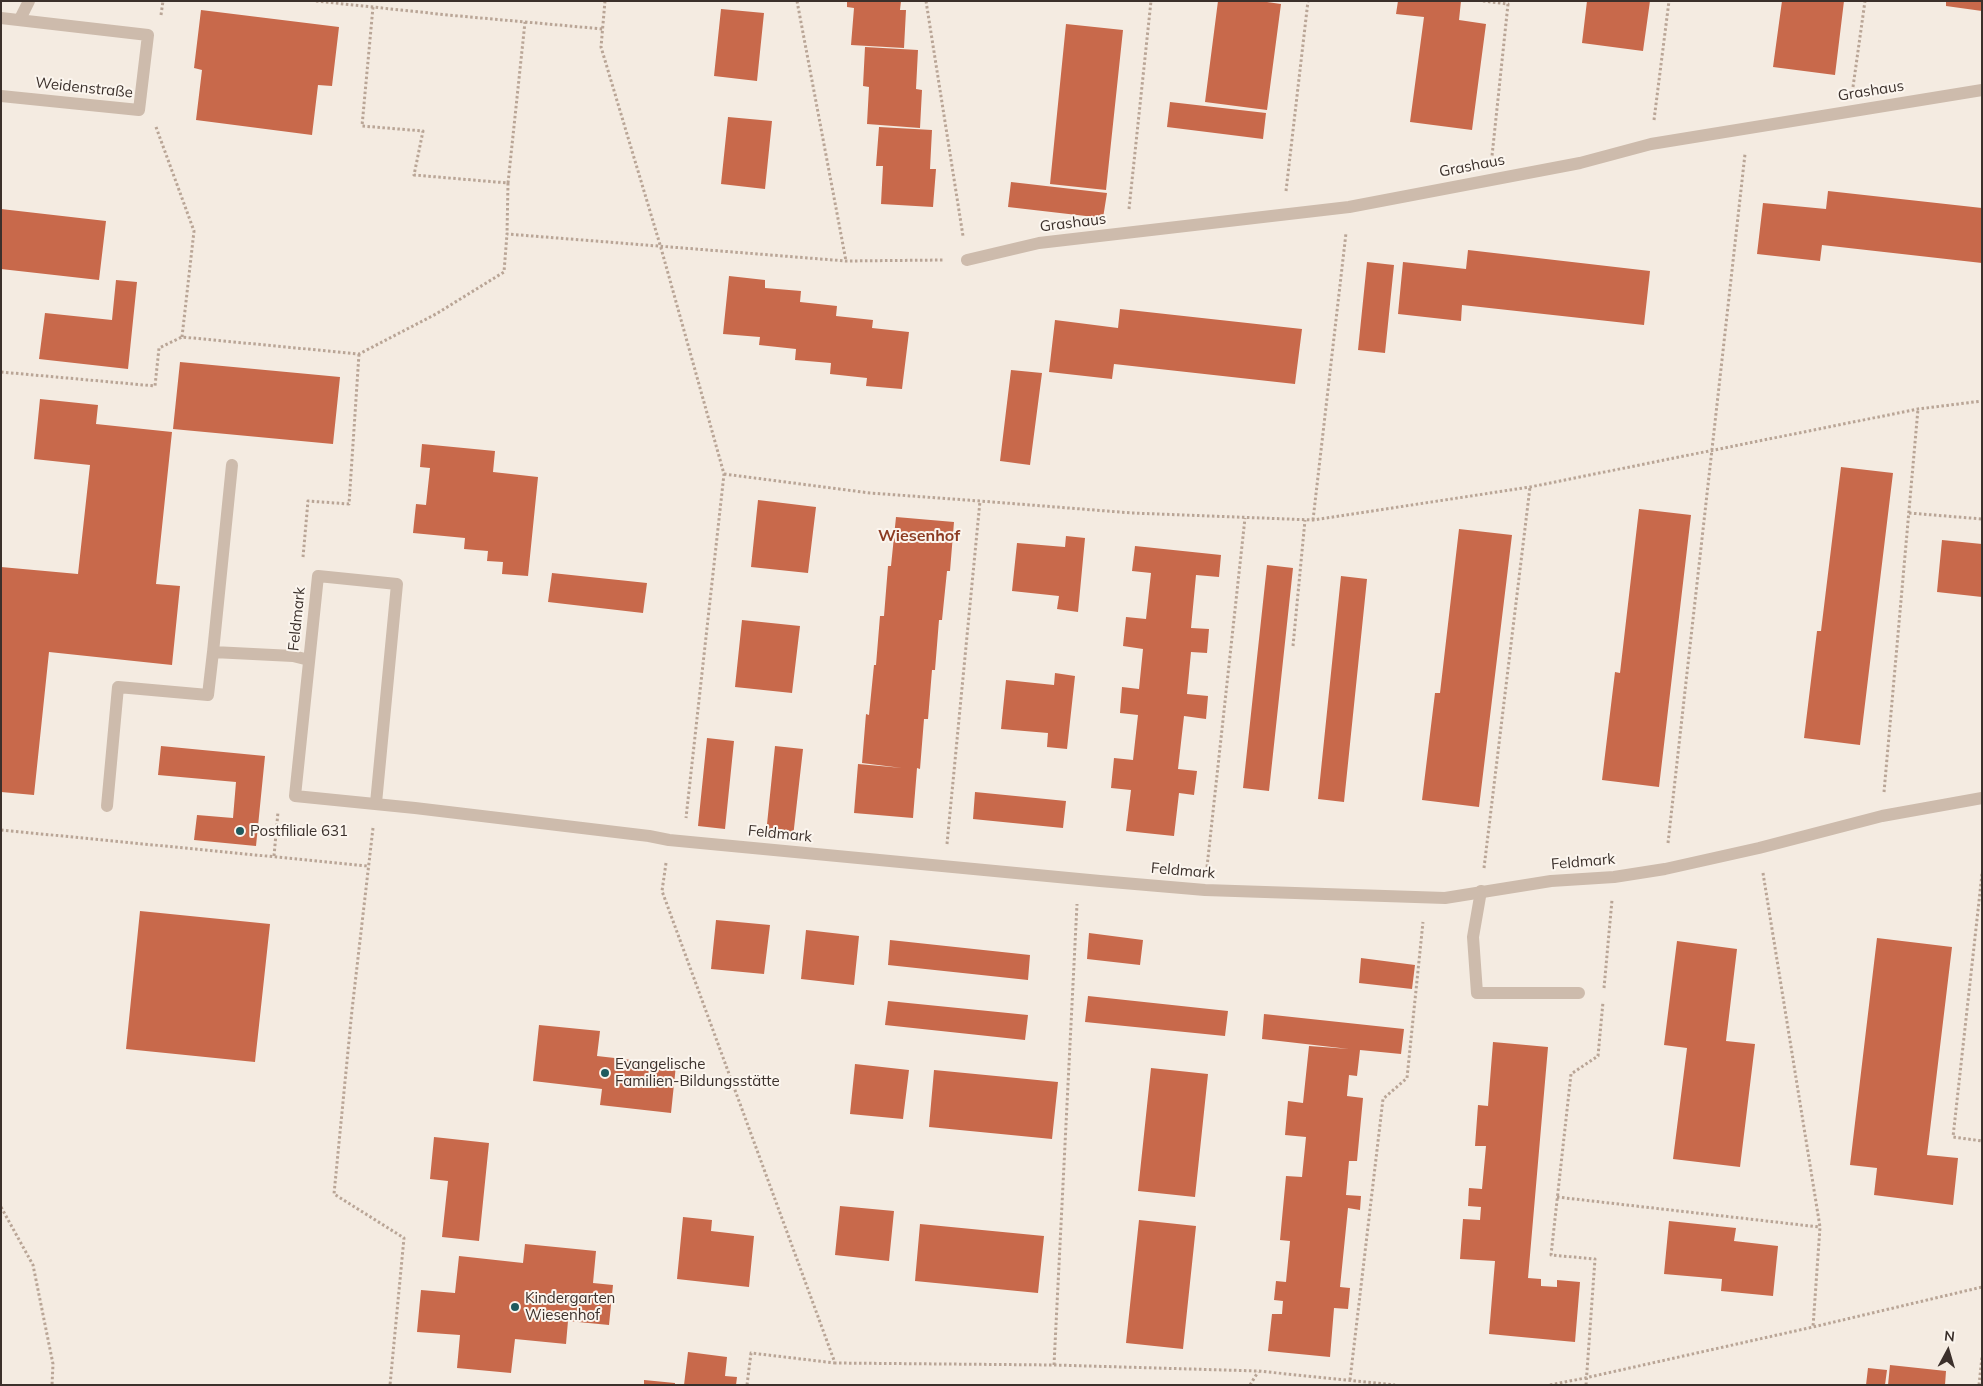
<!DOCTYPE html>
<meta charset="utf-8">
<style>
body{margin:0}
#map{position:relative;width:1983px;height:1386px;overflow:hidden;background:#f4ebe1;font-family:Mulish,sans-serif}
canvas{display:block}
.frame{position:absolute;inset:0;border:2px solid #3b302b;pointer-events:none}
.north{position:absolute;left:1923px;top:1326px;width:50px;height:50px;-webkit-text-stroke:4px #fbf5ee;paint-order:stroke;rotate:6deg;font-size:14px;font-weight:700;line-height:20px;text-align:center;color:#3b302b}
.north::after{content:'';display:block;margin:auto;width:18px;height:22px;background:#3b302b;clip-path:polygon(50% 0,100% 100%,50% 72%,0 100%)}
</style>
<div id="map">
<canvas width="1983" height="1386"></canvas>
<div class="frame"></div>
<div class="north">N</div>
</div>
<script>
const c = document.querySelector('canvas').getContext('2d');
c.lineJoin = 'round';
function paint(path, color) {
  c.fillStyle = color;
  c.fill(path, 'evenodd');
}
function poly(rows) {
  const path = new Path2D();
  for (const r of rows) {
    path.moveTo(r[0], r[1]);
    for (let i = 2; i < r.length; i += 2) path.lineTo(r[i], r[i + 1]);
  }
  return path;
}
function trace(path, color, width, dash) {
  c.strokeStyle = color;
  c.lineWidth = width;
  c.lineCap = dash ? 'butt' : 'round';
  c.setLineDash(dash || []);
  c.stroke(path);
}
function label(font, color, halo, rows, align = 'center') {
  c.font = font + ' Mulish,sans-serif';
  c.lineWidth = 4;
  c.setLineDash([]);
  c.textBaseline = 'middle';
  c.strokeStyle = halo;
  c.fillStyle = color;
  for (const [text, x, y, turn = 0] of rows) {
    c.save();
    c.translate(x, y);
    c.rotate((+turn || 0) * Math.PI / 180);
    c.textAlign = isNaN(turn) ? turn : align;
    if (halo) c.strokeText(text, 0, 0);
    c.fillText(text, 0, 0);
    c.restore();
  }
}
paint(poly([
 [847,1,901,1,900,10,906,10,904,48,851,45,854,8,847,7],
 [1218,1,1260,1,1281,4,1267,110,1205,102],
 [1398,1,1461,1,1459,20,1486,24,1472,130,1410,122,1424,17,1396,14],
 [1587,1,1650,1,1643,51,1582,43],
 [1782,1,1844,1,1835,75,1773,67],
 [1946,1,1982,1,1982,11,1946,6],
 [721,9,764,13,757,81,714,76],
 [201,10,339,27,332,86,318,85,312,135,196,120,202,70,194,68],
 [1066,24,1123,30,1106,190,1050,184],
 [865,47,918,50,916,89,922,90,920,128,867,124,869,87,863,86],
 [1170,102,1266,113,1263,139,1167,127],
 [728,117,772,121,765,189,721,184],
 [879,127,932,130,930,169,936,169,933,207,881,204,883,166,876,166],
 [1011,182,1107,193,1103,218,1008,207],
 [1828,191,1982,208,1982,263,1822,245,1820,261,1757,254,1763,203,1826,209],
 [1,209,106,221,99,280,1,269],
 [1468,250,1650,271,1644,325,1462,305,1461,321,1398,314,1403,262,1466,269],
 [1367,262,1394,265,1385,353,1358,350],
 [729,276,765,280,765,288,801,291,800,302,837,306,836,316,873,320,872,328,909,332,902,389,866,386,867,378,830,374,831,363,795,360,796,349,759,345,760,337,723,334],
 [116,280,137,282,128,369,39,359,45,313,112,320],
 [1120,309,1302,329,1295,384,1114,364,1112,379,1049,372,1055,320,1118,328],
 [180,362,340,377,333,444,173,429],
 [1011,370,1042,373,1030,465,1000,461],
 [40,399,98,405,96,424,172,432,156,584,180,586,172,665,49,652,34,795,1,792,1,567,78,574,90,465,34,459],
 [422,444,495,451,493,472,538,477,528,576,502,574,503,562,487,561,488,551,464,549,465,538,413,533,416,504,426,505,430,468,420,467],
 [1841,467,1893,473,1860,745,1804,738,1817,631,1821,631],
 [758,500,816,507,808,573,751,567],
 [1639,509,1691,515,1659,787,1602,780,1615,672,1620,673],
 [896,517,954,522,950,571,947,571,942,620,939,620,935,670,932,670,928,719,924,719,920,769,917,768,913,818,854,813,858,764,902,768,862,763,866,714,869,715,874,665,876,665,880,616,884,616,888,566,891,566],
 [1459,529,1512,535,1479,807,1422,800,1435,693,1440,693],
 [1066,536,1085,538,1078,612,1057,609,1059,596,1012,591,1017,543,1065,547],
 [1942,540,1982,544,1982,597,1937,592],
 [1135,546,1221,555,1219,577,1196,575,1191,628,1209,629,1207,653,1191,652,1187,694,1208,696,1206,719,1184,716,1178,769,1197,771,1194,795,1179,793,1174,836,1126,831,1131,790,1111,788,1114,758,1133,760,1138,715,1120,713,1122,687,1139,689,1143,649,1123,646,1126,617,1146,619,1151,573,1132,571],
 [1267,565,1293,568,1269,791,1243,788],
 [552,573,647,583,643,613,548,602],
 [1341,576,1367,579,1344,802,1318,799],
 [742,620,800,626,792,693,735,687],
 [1055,673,1075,676,1067,749,1047,747,1048,733,1001,729,1006,680,1054,685],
 [707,738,734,741,725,829,698,826],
 [161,746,265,756,256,846,194,840,197,815,233,818,236,782,158,775],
 [775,746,803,749,793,837,766,834],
 [975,792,1066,801,1063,828,973,819],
 [140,911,270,924,255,1062,126,1049],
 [716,920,770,925,764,974,711,969],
 [806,930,859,936,854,985,801,979],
 [1089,933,1143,940,1140,965,1087,959],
 [1877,938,1952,947,1927,1155,1958,1158,1953,1205,1874,1195,1877,1168,1850,1165],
 [890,940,1030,955,1028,980,888,965],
 [1677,941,1737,949,1726,1041,1755,1044,1740,1167,1673,1159,1687,1048,1664,1045],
 [1361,958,1415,965,1412,989,1359,983],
 [1088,996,1228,1011,1225,1036,1085,1022],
 [888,1001,1028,1015,1025,1040,885,1025],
 [1264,1014,1404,1029,1401,1054,1360,1050,1357,1076,1349,1075,1347,1096,1363,1098,1357,1161,1349,1161,1346,1195,1361,1196,1360,1210,1348,1208,1340,1287,1350,1288,1348,1309,1334,1308,1330,1357,1268,1351,1272,1314,1282,1314,1283,1301,1274,1300,1276,1281,1286,1282,1290,1241,1280,1240,1286,1176,1302,1177,1306,1137,1285,1135,1288,1101,1303,1103,1309,1046,1349,1049,1262,1039],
 [539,1025,600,1031,597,1056,676,1065,671,1113,600,1105,602,1089,533,1081],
 [1493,1042,1548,1047,1528,1278,1541,1279,1541,1286,1557,1287,1557,1280,1580,1282,1575,1342,1489,1334,1495,1261,1460,1259,1463,1219,1480,1220,1481,1207,1468,1206,1469,1188,1482,1189,1486,1146,1475,1146,1478,1105,1488,1106],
 [855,1064,909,1070,903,1119,850,1114],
 [1151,1068,1208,1074,1195,1197,1138,1191],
 [934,1070,1058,1082,1052,1139,929,1127],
 [434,1137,489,1143,479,1241,442,1237,448,1181,430,1179],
 [840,1206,894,1211,889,1261,835,1255],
 [683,1217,712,1220,711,1231,754,1236,749,1287,677,1279],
 [1139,1220,1196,1226,1183,1349,1126,1343],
 [1669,1221,1736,1228,1734,1241,1778,1246,1773,1296,1721,1291,1722,1279,1664,1274],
 [920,1224,1044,1236,1038,1293,915,1281],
 [525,1244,596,1251,593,1283,613,1285,609,1325,568,1321,566,1344,515,1339,511,1373,457,1368,460,1335,417,1332,421,1290,455,1293,459,1256,523,1263],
 [688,1352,727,1357,725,1376,737,1377,736,1385,684,1385],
 [1890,1365,1946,1371,1945,1385,1888,1385],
 [1868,1368,1887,1370,1885,1385,1866,1385],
 [644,1380,675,1383,675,1385,644,1385]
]), '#c8694b');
trace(poly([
 [316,1,448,15,603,29],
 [605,1,601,47,661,248,724,474,686,818],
 [797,1,846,261],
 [926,1,963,236],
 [1483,1,1508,4,1492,156],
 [373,7,362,126,423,131,414,175,508,183,507,234],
 [161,15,163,1],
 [1853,87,1865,1],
 [1654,120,1669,1],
 [156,127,194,231,182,337],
 [508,183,525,22],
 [1286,191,1308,1],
 [1129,209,1151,1],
 [1,372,155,386,159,348,182,337,359,354,436,314,504,272,507,234,846,261,943,260],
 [724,474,870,493,980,501,1132,513,1313,520,1530,487,1918,409,1982,401],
 [1909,513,1982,519],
 [1313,520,1346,233],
 [303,557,308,501,349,504,359,354],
 [1293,646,1305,520],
 [1884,792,1918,409],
 [373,828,352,1010,334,1194,404,1238,390,1385],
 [1,830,368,866],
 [1668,843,1745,154],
 [947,844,980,501],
 [274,856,278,812],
 [666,863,662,891,835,1363,1054,1365,1258,1371,1395,1385],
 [1207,867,1245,518],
 [1484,868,1530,487],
 [1763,873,1820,1227,1813,1327],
 [1982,874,1953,1137,1982,1141],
 [1604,988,1612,900],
 [1557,1197,1819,1227],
 [1,1207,33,1265,53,1364,52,1385],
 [1054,1365,1077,904],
 [1350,1380,1383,1099,1407,1078,1423,922],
 [747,1385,751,1353,835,1363],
 [1250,1385,1258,1372],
 [1550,1385,1585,1378,1813,1327,1982,1287],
 [1586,1385,1595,1259,1551,1255,1571,1074,1598,1056,1603,1002],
 [1979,1385,1982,1357]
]), '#b9a596', 3, [2.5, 2.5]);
trace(poly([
 [213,652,232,465],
 [107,806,118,687,208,695,213,652,293,656,309,660],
 [1481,891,1473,937,1477,993,1579,993]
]), '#cdbbac', 12);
trace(poly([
 [1,18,148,35,139,110,1,96],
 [20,19,29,1],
 [967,260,1039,243,1349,207,1580,163,1651,144,1982,90],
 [376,803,397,584,318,576,295,796,415,808,649,836,669,840,1100,881,1205,890,1445,898,1551,881,1614,877,1665,869,1759,848,1882,816,1982,798]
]), '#cdbbac', 12);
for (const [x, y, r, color] of [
 [240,831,5,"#1f5a5e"],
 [605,1073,5,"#1f5a5e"],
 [515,1307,5,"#1f5a5e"]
]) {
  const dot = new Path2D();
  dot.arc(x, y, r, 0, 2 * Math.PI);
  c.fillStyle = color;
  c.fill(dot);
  trace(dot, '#fbf5ee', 2);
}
label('15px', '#3b302b', '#fbf5ee', [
 ["Weidenstraße",84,88,6],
 ["Grashaus",1871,91,-9],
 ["Grashaus",1472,166,-11],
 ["Grashaus",1073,223,-7],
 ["Feldmark",297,619,-84],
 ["Feldmark",780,834,6],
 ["Feldmark",1583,862,-5],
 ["Feldmark",1183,871,5]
]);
label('15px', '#3b302b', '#fbf5ee', [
 ["Postfiliale 631",250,831],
 ["Evangelische",615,1064],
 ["Familien-Bildungsstätte",615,1081],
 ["Kindergarten",525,1298],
 ["Wiesenhof",525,1315]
], 'left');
label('bold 16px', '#8c3b22', '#fbf5ee', [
 ["Wiesenhof",919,536]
]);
</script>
